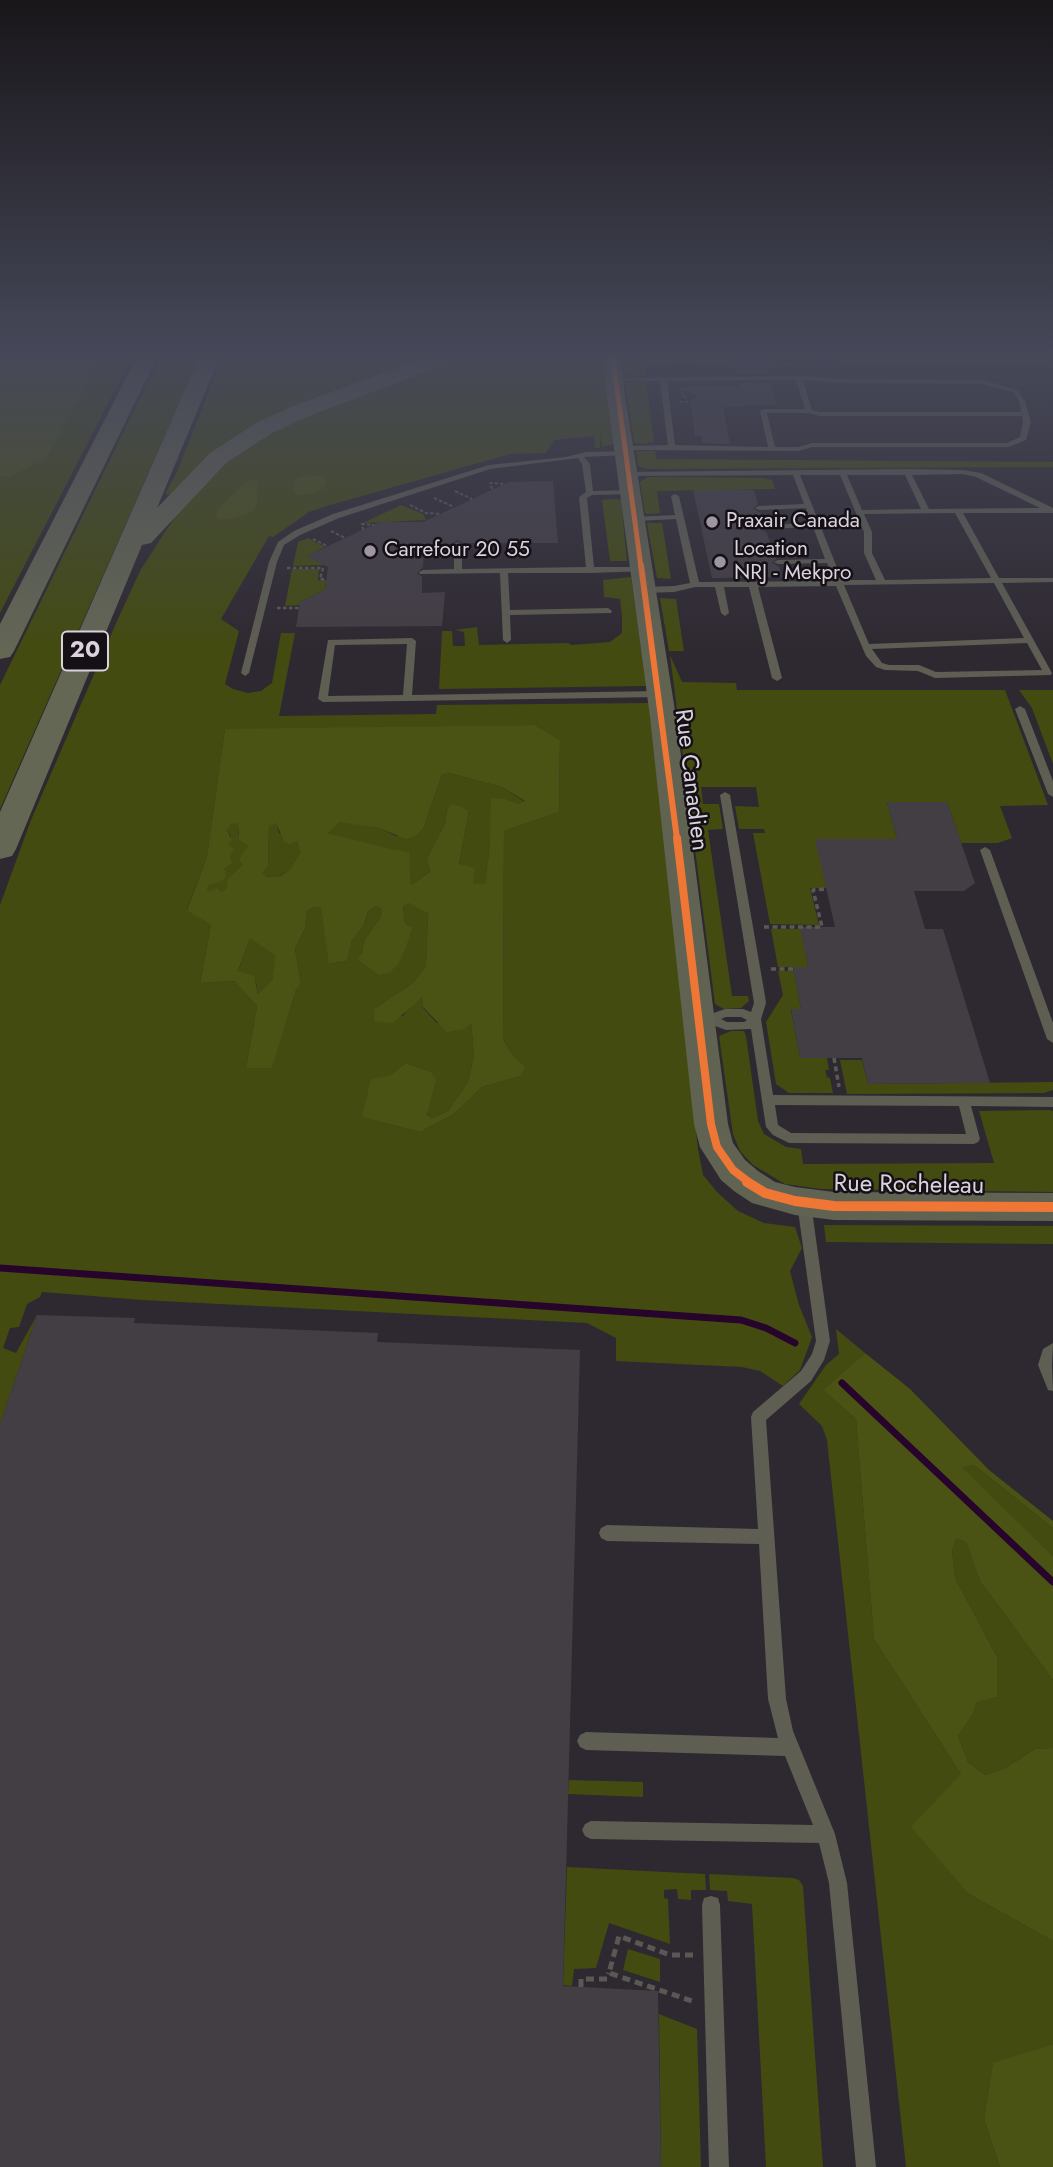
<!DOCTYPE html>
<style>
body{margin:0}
canvas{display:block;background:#2e2830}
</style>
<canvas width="1053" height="2167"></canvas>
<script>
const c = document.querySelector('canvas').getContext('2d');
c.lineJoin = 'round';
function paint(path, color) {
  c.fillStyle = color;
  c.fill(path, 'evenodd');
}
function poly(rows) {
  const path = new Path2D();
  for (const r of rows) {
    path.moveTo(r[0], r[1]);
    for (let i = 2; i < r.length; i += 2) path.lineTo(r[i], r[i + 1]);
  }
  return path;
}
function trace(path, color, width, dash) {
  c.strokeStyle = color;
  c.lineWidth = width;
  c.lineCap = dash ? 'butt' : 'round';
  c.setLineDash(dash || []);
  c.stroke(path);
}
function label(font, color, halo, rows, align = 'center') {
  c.font = font + ' Jost,sans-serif';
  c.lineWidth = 5;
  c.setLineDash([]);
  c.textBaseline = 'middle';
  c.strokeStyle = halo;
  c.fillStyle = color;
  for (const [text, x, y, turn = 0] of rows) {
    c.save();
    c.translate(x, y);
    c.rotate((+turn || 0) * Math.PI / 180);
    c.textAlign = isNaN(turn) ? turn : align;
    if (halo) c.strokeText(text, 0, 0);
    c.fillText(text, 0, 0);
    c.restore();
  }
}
paint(poly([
 [105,351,135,351,0,613,0,476,9,477,79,395],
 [163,351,202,351,0,809,0,685],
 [225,351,454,351,320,400,173,495,165,494,177,472],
 [478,351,605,351,613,444,602,447,600,434,600,448,595,448,594,436,554,440,546,453,510,454,330,505,309,512,273,537,269,536,221,619,239,631,225,684,233,689,248,693,261,691,272,683,281,633,295,633,279,716,436,714,437,705,649,703,698,1149,703,1175,717,1192,738,1211,764,1223,795,1227,802,1248,790,1271,799,1305,812,1337,800,1370,783,1386,760,1371,742,1367,616,1361,616,1338,587,1323,143,1300,42,1292,40,1297,27,1304,19,1327,10,1328,3,1348,16,1353,37,1315,0,1425,0,905,31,820,117,621,140,571,163,535,184,505,223,463,271,430],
 [535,725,560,740,559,812,504,831,503,1039,514,1057,521,1076,482,1087,454,1114,420,1132,363,1117,389,1076,406,1063,431,1072,427,1113,432,1118,448,1111,468,1082,474,1055,471,1022,437,1023,423,1008,422,996,412,1003,403,1016,374,1009,413,983,426,966,428,912,408,903,403,907,405,924,362,954,364,941,380,918,382,910,377,906,368,911,364,925,352,940,347,961,330,964,321,908,313,907,307,911,305,928,295,949,301,984,296,990,272,1067,246,1068,257,1006,236,981,200,983,211,925,187,909,207,857,225,730],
 [840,351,1053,351,1053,366,645,364,646,376,643,376,624,374,623,359,843,363],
 [646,381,654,442,641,444,634,443,625,382],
 [636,451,655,451,656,459,1053,462,1053,467,648,469,638,466],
 [648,477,764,478,772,480,775,489,657,491,660,513,648,514,645,513,640,482],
 [615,499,621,500,627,561,610,561,602,500],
 [401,505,423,514,426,520,363,523],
 [647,523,662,523,671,579,657,578],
 [308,538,325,547,307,556,325,565,293,566,298,542],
 [292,569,319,569,318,580,326,580,325,590,300,602,300,605,285,606],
 [631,577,646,686,439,689,442,631,452,631,453,646,465,646,464,632,455,630,477,627,479,645,568,643,571,645,610,642,622,633,622,616,620,599,604,597,603,580],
 [660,598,676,599,684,651,669,651],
 [670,655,682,682,736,683,737,690,1005,690,1048,805,1000,806,1012,838,998,843,961,843,947,802,887,802,897,839,826,888,810,888,819,925,770,924,753,833,765,833,764,829,739,829,735,806,759,807,756,787,701,787,703,804,719,804,723,829,708,830,732,996,748,996,749,1001,741,1008,724,1009,715,1004],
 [1019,690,1053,690,1053,764,1032,708],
 [449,773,502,787,525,802,519,804,505,799,490,844,485,884,473,884,459,864,469,811,447,809,445,824,427,858,430,872,411,885,408,852,394,851,328,833,339,821,379,828,396,836,423,829,442,775],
 [238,822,238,834,249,846,243,865,228,888,222,892,206,892,208,886,219,883,222,869,230,856,228,845,231,836,227,830,232,824],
 [276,822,279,833,297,841,300,852,290,870,279,876,267,877,261,873,268,865,269,826],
 [771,929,801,929,808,967,778,967],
 [250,937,277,956,272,980,258,994,256,982,238,972],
 [778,971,794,971,801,1009,791,1010,800,1058,827,1058,829,1070,825,1070,827,1077,830,1078,833,1093,789,1093,776,1084,766,1022,783,995],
 [731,1031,744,1031,746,1036,758,1121,764,1134,786,1147,801,1149,803,1164,994,1163,979,1111,1049,1110,1053,1111,1053,1192,821,1189,785,1184,753,1165,740,1151,733,1134,719,1036],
 [840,1060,862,1060,868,1084,1053,1082,1053,1090,1044,1093,847,1094],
 [824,1225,1053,1226,1053,1244,826,1242],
 [836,1329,865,1353,823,1390,856,1419,874,1639,961,1774,969,1894,1053,1941,1053,2044,993,2064,984,2119,1000,2167,906,2167,827,1440,822,1426,799,1404,826,1365,839,1354],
 [974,1465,1053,1528,1053,1556,961,1468],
 [956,1537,966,1542,980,1581,1053,1680,1053,1748,1035,1749,1004,1769,985,1775,968,1762,958,1736,973,1714,976,1701,997,1697,997,1657,955,1578,952,1551],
 [569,1780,643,1782,643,1797,568,1794],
 [567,1867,705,1874,706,1890,691,1890,691,1900,678,1899,677,1889,664,1890,664,1898,668,1899,670,1944,609,1923,596,1968,574,1969,572,1986,563,1985],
 [709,1874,793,1878,799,1880,803,1886,823,2167,766,2167,752,1904,728,1901,727,1891,710,1890],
 [628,1949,660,1959,660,1982,623,1970],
 [659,2014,697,2029,701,2167,661,2167]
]), '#434b10');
paint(poly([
 [0,351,105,351,46,459,9,477,0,476],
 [307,475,325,477,327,482,323,489,310,494,298,495,294,493,293,486,297,478],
 [251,480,258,482,257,505,253,512,230,519,218,519,216,514,220,507,243,484],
 [535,725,560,740,559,812,504,831,503,1039,514,1057,525,1067,521,1076,482,1087,454,1114,420,1132,362,1117,371,1079,389,1076,406,1063,431,1072,436,1080,427,1114,432,1118,448,1111,468,1082,474,1055,471,1023,464,1029,447,1032,423,1007,422,997,393,1023,374,1021,374,1009,413,983,426,966,428,913,408,903,403,907,405,924,412,928,406,947,398,964,389,973,379,975,357,959,362,954,364,941,380,918,382,910,377,906,368,911,364,925,352,940,347,961,329,964,321,908,313,907,307,911,305,928,295,949,301,984,296,990,272,1068,246,1068,257,1006,235,981,200,983,211,925,187,910,207,857,225,729],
 [449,773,502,787,525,801,519,804,505,799,491,798,490,844,485,884,473,884,475,868,459,864,469,811,460,806,451,804,447,810,445,824,427,858,430,872,411,885,409,852,394,850,328,833,339,822,379,828,406,839,413,837,423,829,442,775],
 [238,823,239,840,249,846,239,859,243,865,228,879,227,888,222,892,216,888,207,892,208,886,219,883,225,878,226,871,223,869,232,863,230,856,234,848,228,845,232,840,227,830,232,824],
 [276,823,284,841,289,844,297,841,300,852,290,870,280,876,267,877,262,873,268,865,269,826],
 [250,938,276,956,272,980,258,994,254,976,238,971],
 [865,1353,910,1389,989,1470,1053,1521,1053,1528,974,1465,962,1468,1053,1556,1053,1680,980,1581,966,1542,956,1538,952,1551,955,1578,997,1657,997,1697,976,1702,973,1714,958,1736,968,1762,985,1775,1004,1769,1035,1749,1053,1748,1053,1941,969,1894,911,1827,961,1774,874,1639,856,1419,823,1390],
 [1053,2044,1053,2167,1000,2167,984,2119,993,2063]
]), '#4b5314');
trace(poly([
 [0,1268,741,1320,766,1328,795,1343],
 [842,1383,1053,1582]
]), '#26042c', 7);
paint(poly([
 [734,362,766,362,769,374,737,374],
 [739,383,771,383,777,405,723,407,730,444,702,443,701,436,695,436,690,401,699,396,679,389,680,387,740,387],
 [553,481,558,543,464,543,457,540,452,544,424,544,423,567,417,573,422,577,422,593,445,592,442,626,296,627,300,602,325,590,328,567,307,556,379,522,423,522,509,482],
 [693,490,754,490,758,504,753,509,761,513,764,523,759,528,766,532,777,558,772,563,779,567,782,577,712,578],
 [887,802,947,802,975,883,964,891,914,891,925,929,943,929,990,1083,868,1084,862,1058,800,1058,791,1009,801,1009,793,967,808,967,800,927,835,927,815,839,897,839],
 [37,1315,135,1318,134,1323,378,1333,377,1342,580,1350,563,1986,658,1991,661,2167,0,2167,0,1425]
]), '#433d44');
trace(poly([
 [680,402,687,402,682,392],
 [492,489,490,483,503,484],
 [455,491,472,499],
 [434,498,454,507],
 [410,505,426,513,441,514],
 [363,530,362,524,374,525],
 [331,531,345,538],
 [313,539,327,546]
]), '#595953', 2, [3.5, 2]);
trace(poly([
 [287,568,323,568,320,579,326,579],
 [277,608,299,608]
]), '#595953', 2.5, [3.5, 2.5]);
trace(poly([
 [764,927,822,927,813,890,827,889],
 [771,969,794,969],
 [834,1058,839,1087]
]), '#595953', 3.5, [5, 3.5]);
trace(poly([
 [693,1955,670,1955,619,1936,609,1973,695,2002],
 [581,1987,581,1979,607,1979,609,1973]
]), '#595953', 5, [8, 5]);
paint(poly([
 [814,351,820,351,821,359,612,359,609,357,612,355,815,356,814,351],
 [799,376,843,379,982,380,1017,390,1025,401,1031,422,1026,440,1008,447,812,447,799,451,624,450,620,448,624,446,668,445,660,381,614,381,611,379,612,378,799,376],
 [796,380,805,409,763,409,760,411,768,447,675,445,667,381,796,380],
 [803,380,843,383,982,384,1013,392,1019,401,1021,412,819,412,812,410,803,380],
 [767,413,809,413,819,416,1022,416,1023,422,1020,437,1007,443,812,443,799,447,775,447,767,413],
 [628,451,628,455,625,455,584,457,590,464,593,491,631,490,635,492,631,494,592,495,587,498,594,567,643,567,647,569,646,571,590,573,508,573,510,610,608,608,612,611,611,613,510,615,511,640,507,643,503,640,500,573,420,574,419,572,423,570,454,569,454,544,458,542,462,544,462,569,586,567,579,497,586,492,582,464,578,458,490,469,339,518,300,535,284,545,277,562,249,673,245,676,241,673,269,562,278,542,294,531,333,514,489,465,566,457,586,452,628,451],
 [907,469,963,470,981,473,1053,508,1053,513,963,513,999,578,1053,578,1053,582,1002,583,1052,673,1051,675,935,678,918,671,885,670,876,667,866,656,836,586,758,587,782,678,777,681,772,678,749,587,724,587,729,613,725,616,721,613,715,587,695,587,674,592,645,593,641,590,645,587,674,586,690,583,676,519,635,521,631,519,635,517,675,515,671,496,675,494,679,496,699,582,834,581,827,563,778,564,774,562,778,560,825,559,813,527,765,529,761,527,765,525,811,523,806,508,759,510,755,508,759,506,804,504,793,475,628,476,624,474,625,472,907,469],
 [963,474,976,477,1040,508,929,509,912,475,963,474],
 [800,475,840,475,864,532,864,553,876,580,842,580,800,475],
 [847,475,905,475,921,509,862,510,847,475],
 [955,513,991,578,885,580,872,553,872,532,864,514,955,513],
 [994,583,1024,638,869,644,844,585,994,583],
 [1027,643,1042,670,936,672,919,665,889,665,882,663,872,649,1027,643],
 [412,638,416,641,412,695,660,691,665,694,660,697,407,701,323,702,318,699,328,640,412,638],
 [407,644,403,695,328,696,335,645,407,644],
 [1020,706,1025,709,1053,781,1053,797,1048,794,1015,709,1020,706],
 [725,792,730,795,765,996,766,1003,761,1019,773,1095,1053,1097,1053,1107,971,1106,980,1139,978,1142,974,1144,789,1143,773,1135,766,1127,751,1029,726,1030,707,1023,695,1021,693,1018,699,1014,708,1015,725,1009,743,1009,751,1012,754,1003,720,795,725,792],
 [726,1017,741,1017,747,1020,744,1022,727,1022,721,1019,726,1017],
 [775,1105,959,1106,966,1134,791,1133,778,1125,775,1105],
 [985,847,990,850,1053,1023,1053,1043,1047,1039,980,850,985,847],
 [804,1198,809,1199,811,1203,830,1341,824,1360,811,1381,766,1420,786,1699,793,1731,835,1834,847,1883,876,2167,856,2167,829,1883,819,1843,591,1839,585,1836,582,1830,585,1824,591,1821,813,1825,785,1756,586,1750,580,1747,577,1741,580,1735,586,1732,778,1738,768,1699,759,1544,607,1541,601,1538,599,1533,601,1528,607,1525,758,1529,751,1417,753,1412,801,1371,812,1354,816,1341,797,1203,799,1199,804,1198],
 [1053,1343,1052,1365,1053,1391,1048,1390,1038,1365,1043,1349,1053,1343],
 [711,1896,718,1898,720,1905,729,2167,709,2167,702,1905,704,1898,711,1896]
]), '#5e5e53');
paint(poly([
 [603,351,621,351,624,389,676,717,728,1124,733,1143,745,1160,758,1171,775,1182,795,1187,834,1192,1053,1193,1053,1221,834,1220,795,1215,752,1203,734,1191,721,1180,700,1147,694,1124,650,717,606,389,603,351]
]), '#606352');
paint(poly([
 [140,351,160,351,14,651,10,657,0,659,0,624,140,351],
 [202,351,222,351,157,508,210,453,256,423,298,404,445,351,474,351,471,355,314,414,272,433,226,463,151,543,142,545,16,849,12,856,0,859,0,812,202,351]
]), '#646754');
trace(poly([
 [612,351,641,567]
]), '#f07635', 5);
trace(poly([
 [641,565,677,839]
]), '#f07635', 6);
trace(poly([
 [677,838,711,1124,717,1147,733,1170,750,1183]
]), '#f07635', 8);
trace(poly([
 [747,1182,765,1193,795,1201,834,1206,1053,1207]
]), '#f07635', 10);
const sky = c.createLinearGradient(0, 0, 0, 654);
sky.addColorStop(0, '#19161a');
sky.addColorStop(0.54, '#464859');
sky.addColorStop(1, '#46485900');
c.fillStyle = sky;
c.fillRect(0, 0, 1053, 654);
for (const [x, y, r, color] of [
 [712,522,7,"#9e96a0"],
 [370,551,7,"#9e96a0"],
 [720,562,7,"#9e96a0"]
]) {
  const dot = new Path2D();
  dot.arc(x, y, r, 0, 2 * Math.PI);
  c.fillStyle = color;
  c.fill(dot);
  trace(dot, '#151016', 2.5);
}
label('21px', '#dbd2dd', '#151016', [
 ["Praxair Canada",726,522],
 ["Location",734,550],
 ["NRJ - Mekpro",734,574],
 ["Carrefour 20 55",384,551]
], 'left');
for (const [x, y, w] of [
 [85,651,46]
]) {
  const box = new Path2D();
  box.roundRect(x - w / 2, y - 19.5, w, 39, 5);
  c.fillStyle = '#151016';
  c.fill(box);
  trace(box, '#dbd2dd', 2);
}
label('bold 23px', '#dbd2dd', null, [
 ["20",85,651]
]);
label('24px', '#dbd2dd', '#151016', [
 ["Rue Canadien",690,780,83],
 ["Rue Rocheleau",909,1186,1]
]);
</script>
